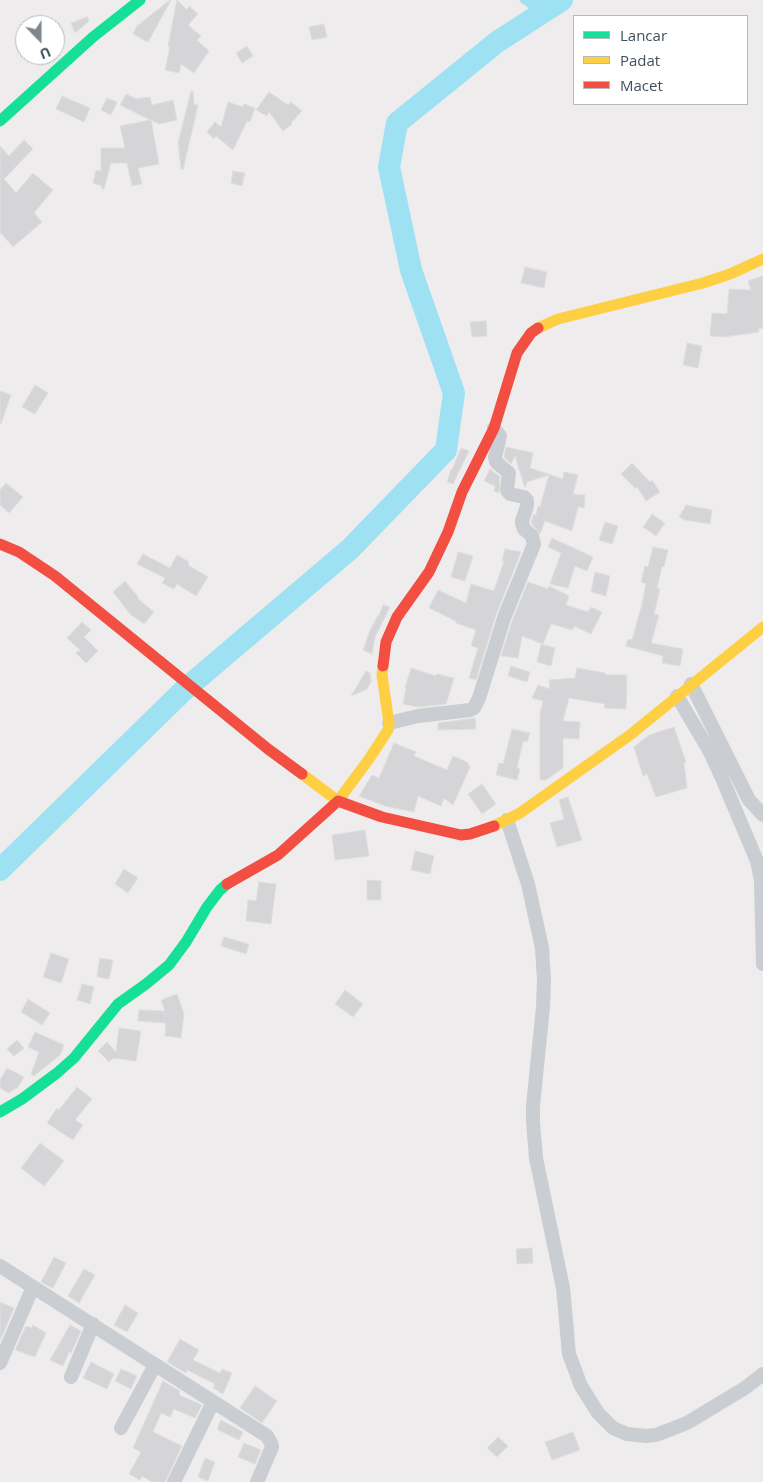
<!DOCTYPE html>
<style>
body{margin:0}
#map{position:relative;width:763px;height:1482px;overflow:hidden;background:#eeecec;font-family:"Open Sans",sans-serif}
canvas{display:block}
.legend{position:absolute;left:573px;top:15px;width:175px;height:90px;box-sizing:border-box;background:#fff;border:1px solid #b3b9bd;margin:0;padding:6px 9px;list-style:none;font-size:15px;color:#424f5b}
.legend li{display:flex;align-items:center;gap:10px;height:25px}
.legend b{width:25px;border:1px solid #b3b9bd}
.north{position:absolute;left:15px;top:15px;width:50px;height:50px;box-sizing:border-box;background:#fff;border:1px solid #b3b9bd;border-radius:50%;rotate:158deg;font-size:14px;font-weight:700;line-height:20px;text-align:center;color:#424f5b}
.north::after{content:'';display:block;margin:auto;width:18px;height:22px;background:#7e868e;clip-path:polygon(50% 0,100% 100%,50% 72%,0 100%)}
</style>
<div id="map">
<canvas width="763" height="1482"></canvas>
<ul class="legend">
<li><b style="height:6px;background:#16e098"></b>Lancar</li>
<li><b style="height:6px;background:#ffcf43"></b>Padat</li>
<li><b style="height:6px;background:#f24e42"></b>Macet</li>
</ul>
<div class="north">U</div>
</div>
<script>
const c = document.querySelector('canvas').getContext('2d');
c.lineJoin = 'round';
function paint(path, color) {
  c.fillStyle = color;
  c.fill(path, 'evenodd');
}
function poly(rows) {
  const path = new Path2D();
  for (const r of rows) {
    path.moveTo(r[0], r[1]);
    for (let i = 2; i < r.length; i += 2) path.lineTo(r[i], r[i + 1]);
  }
  return path;
}
function trace(path, color, width, dash) {
  c.strokeStyle = color;
  c.lineWidth = width;
  c.lineCap = dash ? 'butt' : 'round';
  c.setLineDash(dash || []);
  c.stroke(path);
}
paint(poly([
 [521,0,573,0,542,18,519,1]
]), '#9de1f3');
trace(poly([
 [0,870,184,690,350,549,446,450,454,393,411,270,389,167,397,123,497,42,562,0]
]), '#9de1f3', 22);
const building = poly([
 [170,0,171,0,148,42,133,34,137,26,170,0],
 [177,0,187,10,189,6,198,14,188,25,201,36,197,40,209,51,194,73,181,64,179,73,165,70,170,47,168,46,177,0],
 [87,17,89,21,75,33,71,23,87,17],
 [324,24,327,37,312,40,309,27,324,24],
 [247,46,253,56,242,63,236,53,247,46],
 [191,91,193,91,194,104,198,105,183,170,181,169,178,143,191,91],
 [269,92,288,105,291,102,302,111,291,123,292,124,283,131,269,112,267,116,256,110,269,92],
 [126,94,137,99,150,97,152,105,173,100,177,120,159,124,151,120,159,164,138,168,142,184,132,186,127,163,111,163,104,189,102,189,102,186,93,183,96,170,101,171,101,148,125,148,120,126,150,120,120,105,126,94],
 [62,96,90,108,84,122,56,109,62,96],
 [107,98,117,102,111,115,101,110,107,98],
 [228,102,243,107,244,104,255,108,250,122,247,121,233,150,216,136,214,139,207,132,215,122,221,127,228,102],
 [24,140,33,149,4,179,16,193,33,173,53,190,34,213,42,222,13,247,0,232,0,146,9,156,24,140],
 [233,171,245,173,242,186,231,183,233,171],
 [525,267,547,272,544,288,521,283,525,267],
 [763,276,763,328,758,329,759,332,723,337,710,336,712,313,727,314,729,289,751,290,748,281,763,276],
 [486,321,487,336,472,337,470,322,486,321],
 [687,343,702,346,698,368,683,365,687,343],
 [35,385,48,393,35,414,22,407,35,385],
 [0,391,11,395,1,424,0,423,0,391],
 [506,447,533,453,530,468,563,479,564,472,578,475,573,494,585,495,584,508,578,507,572,531,545,521,540,534,532,524,531,522,534,514,536,515,538,506,540,507,549,475,527,482,525,488,515,456,511,464,504,457,506,447],
 [461,448,469,451,453,484,447,482,451,469,452,470,461,448],
 [632,463,650,482,652,480,660,492,646,501,637,487,635,488,621,474,632,463],
 [490,469,500,477,499,493,494,491,495,486,484,481,490,469],
 [6,483,23,497,9,513,0,505,0,490,6,483],
 [686,505,712,510,710,524,685,520,679,517,686,505],
 [652,514,665,523,656,536,643,527,652,514],
 [605,522,618,526,612,544,599,540,605,522],
 [552,538,593,557,587,571,575,566,568,588,550,584,561,553,548,547,552,538],
 [653,547,668,550,664,567,662,566,657,588,660,589,654,614,659,615,651,643,683,649,680,666,662,663,663,656,626,646,628,639,632,640,642,604,646,584,641,582,645,566,648,567,653,547],
 [505,549,521,552,496,615,476,680,469,678,478,648,471,646,476,630,456,623,456,621,429,608,438,590,466,603,471,584,494,591,504,561,502,561,505,549],
 [458,552,473,556,465,581,451,577,458,552],
 [143,554,170,568,177,555,189,562,188,565,208,577,196,596,177,584,174,589,162,583,165,578,137,564,143,554],
 [595,572,610,576,606,596,591,592,595,572],
 [125,581,139,598,138,599,154,612,144,624,130,614,113,592,125,581],
 [528,582,548,589,549,586,569,596,566,605,588,612,591,607,602,612,591,634,574,626,573,630,551,624,543,644,522,636,518,658,501,656,512,621,528,582],
 [383,605,390,607,375,637,372,654,363,650,369,633,378,615,379,616,383,605],
 [82,622,91,630,84,637,98,651,86,663,76,653,80,650,67,638,82,622],
 [541,644,555,648,551,666,537,662,541,644],
 [511,666,530,672,527,682,508,676,511,666],
 [411,668,436,676,437,674,454,678,446,704,418,707,403,704,406,688,405,688,411,668],
 [577,668,605,673,605,675,627,675,626,709,604,708,605,704,569,698,563,721,580,722,579,739,563,738,563,768,546,780,540,780,540,713,543,701,532,698,538,685,550,689,549,680,575,678,577,668],
 [366,671,370,673,371,682,367,689,351,696,366,671],
 [475,718,476,729,438,730,438,723,475,718],
 [674,727,686,762,684,763,687,788,656,797,647,774,643,776,634,747,649,735,674,727],
 [512,729,530,733,527,742,523,741,517,768,520,769,517,780,496,775,499,763,503,764,512,729],
 [394,743,416,752,414,756,447,770,453,756,467,762,470,767,453,805,444,798,441,806,418,796,414,812,385,806,359,796,372,775,379,778,394,743],
 [482,784,496,804,482,814,468,794,482,784],
 [568,797,582,840,557,847,550,823,564,819,559,800,568,797],
 [365,830,369,856,335,860,332,835,365,830],
 [415,851,434,856,430,874,411,870,415,851],
 [124,869,138,878,128,893,115,884,124,869],
 [367,880,381,881,381,900,367,900,367,880],
 [259,882,276,884,271,924,246,921,248,900,256,901,259,882],
 [224,937,249,944,246,954,221,946,224,937],
 [51,953,69,959,61,983,43,977,51,953],
 [100,958,113,960,109,979,97,977,100,958],
 [82,984,94,987,90,1004,77,1000,82,984],
 [345,990,363,1004,353,1017,335,1004,345,990],
 [177,994,184,1014,181,1038,165,1036,166,1023,138,1021,139,1010,165,1011,161,1000,177,994],
 [28,999,50,1013,42,1025,21,1012,28,999],
 [119,1028,141,1031,136,1061,113,1058,109,1062,98,1051,107,1042,116,1052,119,1028],
 [35,1032,64,1045,60,1055,34,1076,31,1074,39,1052,28,1047,35,1032],
 [17,1040,24,1048,14,1056,7,1049,17,1040],
 [7,1068,24,1077,18,1087,9,1093,0,1088,0,1080,7,1068],
 [77,1087,92,1099,75,1120,83,1125,73,1140,47,1123,57,1108,59,1110,77,1087],
 [40,1143,64,1161,44,1186,21,1168,40,1143],
 [532,1248,533,1263,517,1264,516,1249,532,1248],
 [54,1257,66,1263,53,1288,52,1288,41,1282,54,1257],
 [84,1269,95,1275,79,1303,68,1296,84,1269],
 [0,1302,14,1308,0,1341,0,1302],
 [125,1305,138,1313,127,1332,114,1325,125,1305],
 [33,1325,46,1333,35,1357,15,1350,26,1326,32,1328,33,1325],
 [70,1325,81,1331,71,1353,69,1352,63,1366,50,1360,70,1325],
 [180,1339,199,1350,193,1360,220,1373,222,1369,232,1373,223,1394,213,1388,215,1384,187,1370,186,1373,167,1362,180,1339],
 [91,1362,114,1374,107,1389,83,1378,91,1362],
 [121,1369,137,1376,131,1389,115,1381,121,1369],
 [163,1381,180,1391,179,1395,202,1405,195,1418,174,1409,170,1417,161,1413,153,1432,182,1446,165,1482,152,1482,142,1476,140,1480,129,1474,141,1452,133,1448,163,1381],
 [255,1386,277,1401,262,1423,240,1408,255,1386],
 [221,1420,243,1432,239,1440,218,1430,218,1426,221,1420],
 [573,1432,580,1450,552,1460,545,1442,573,1432],
 [498,1437,508,1446,497,1457,487,1448,498,1437],
 [244,1443,261,1450,255,1464,238,1457,244,1443],
 [205,1458,215,1462,208,1481,198,1477,205,1458]
]);
paint(building, '#d5d4d7');
trace(building, '#dfdedf', 1);
trace(poly([
 [691,684,749,800,763,815],
 [677,696,710,752,722,778,757,861,761,880,763,964],
 [389,723,418,716,470,710,474,708,479,698,504,618,534,544,532,536,524,529,522,523,522,521,527,506,527,500,524,497,510,494,507,490,509,473,496,462,495,457,500,436,494,428],
 [507,820,528,884,542,948,544,980,543,1007,533,1106,533,1122,536,1158,563,1288,569,1354,581,1386,598,1413,613,1428,627,1434,646,1436,656,1435,687,1423,745,1388,763,1374],
 [0,1266,267,1436,271,1443,272,1447,257,1482],
 [0,1363,33,1287],
 [71,1377,93,1324],
 [121,1428,155,1365],
 [174,1482,213,1402]
]), '#cacdd1', 14);
trace(poly([
 [0,121,93,37,140,0],
 [0,1112,22,1099,57,1073,74,1058,118,1004,146,984,169,965,186,942,207,907,220,890,227,884]
]), '#16e098', 11);
trace(poly([
 [538,328,558,319,703,283,730,274,763,259],
 [302,774,338,801,369,759,388,730,389,723,382,675,383,666],
 [494,826,520,813,630,735,763,627]
]), '#ffcf43', 11);
trace(poly([
 [0,544,19,552,55,576,268,749,302,774],
 [383,666,386,642,397,617,429,572,448,532,462,492,494,428,517,353,531,333,538,328],
 [227,884,278,855,338,801,382,817,461,835,470,834,494,826]
]), '#f24e42', 11);
</script>
